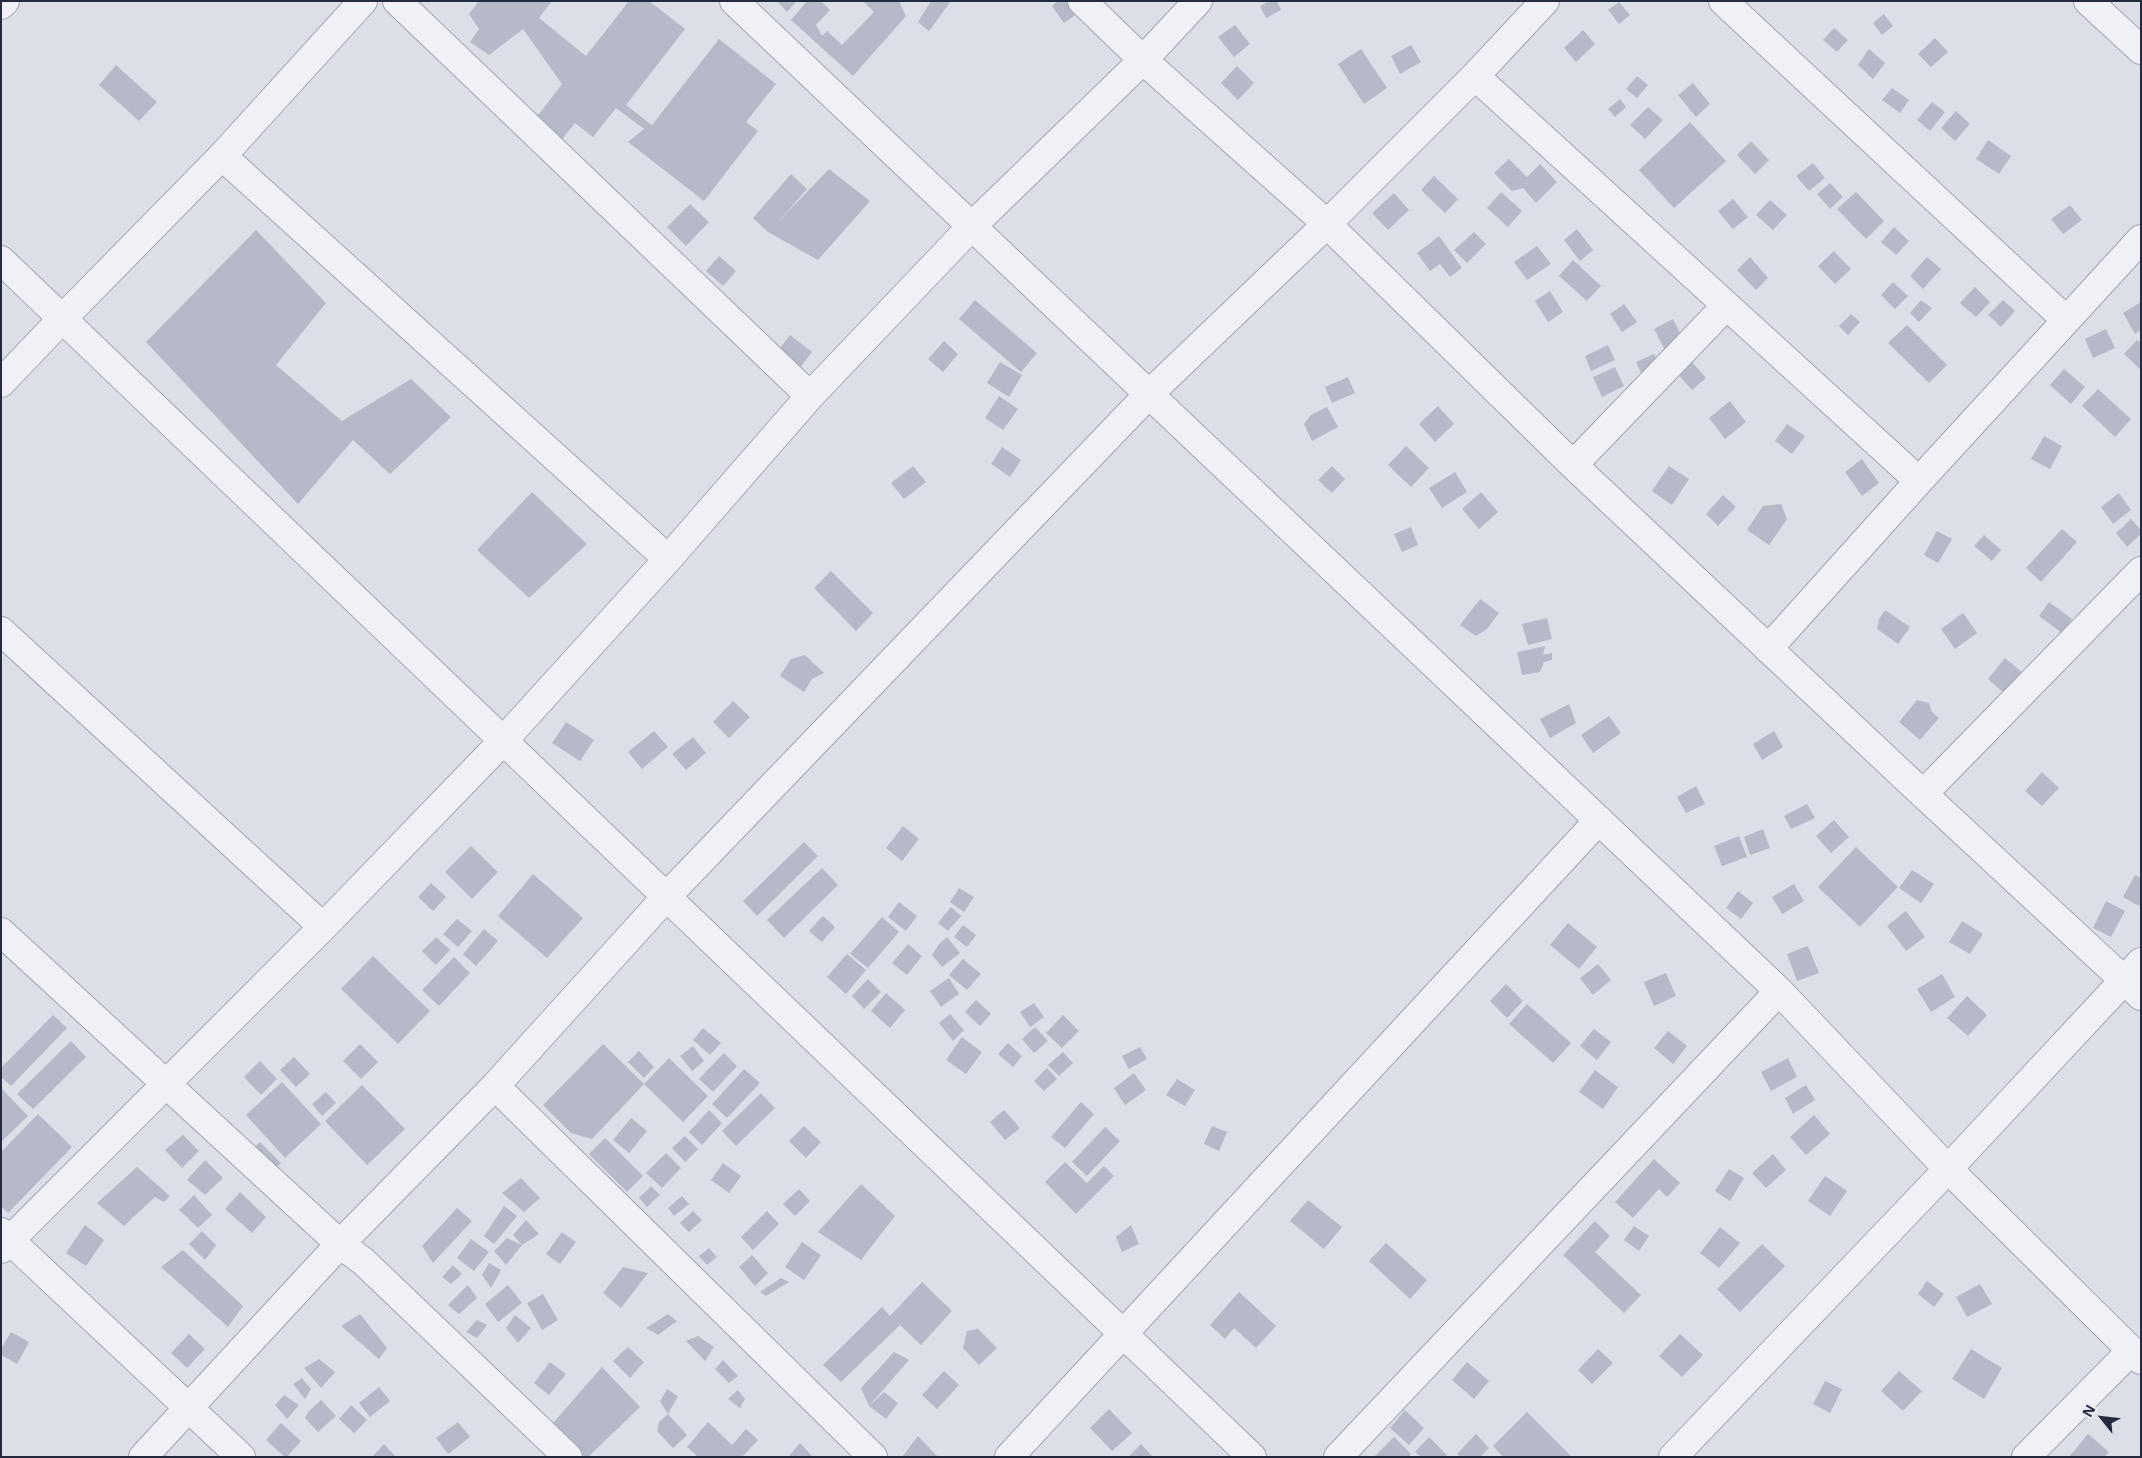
<!DOCTYPE html>
<style>
body{margin:0}
#map{position:relative;width:2142px;height:1458px;overflow:hidden;background:#dcdfe7;font-family:"Noto Sans",sans-serif}
canvas{display:block}
.frame{position:absolute;inset:0;border:2px solid #252b3f;pointer-events:none}
.north{position:absolute;left:2077px;top:1393px;width:50px;height:50px;-webkit-text-stroke:4px #eceef5;paint-order:stroke;rotate:299deg;font-size:14px;font-weight:700;line-height:20px;text-align:center;color:#252b3f}
.north::after{content:'';display:block;margin:auto;width:18px;height:22px;background:#252b3f;clip-path:polygon(50% 0,100% 100%,50% 72%,0 100%)}
</style>
<div id="map">
<canvas width="2142" height="1458"></canvas>
<div class="frame"></div>
<div class="north">N</div>
</div>
<script>
const c = document.querySelector('canvas').getContext('2d');
c.lineJoin = 'round';
function paint(path, color) {
  c.fillStyle = color;
  c.fill(path, 'evenodd');
}
function poly(rows) {
  const path = new Path2D();
  for (const r of rows) {
    path.moveTo(r[0], r[1]);
    for (let i = 2; i < r.length; i += 2) path.lineTo(r[i], r[i + 1]);
  }
  return path;
}
function trace(path, color, width, dash) {
  c.strokeStyle = color;
  c.lineWidth = width;
  c.lineCap = dash ? 'butt' : 'round';
  c.setLineDash(dash || []);
  c.stroke(path);
}
paint(poly([
 [479,1,552,1,539,18,586,56,629,1,649,1,685,29,626,105,652,125,719,39,776,84,746,122,758,131,704,201,628,142,644,129,616,108,593,137,575,123,559,143,533,122,562,84,523,29,489,55,470,42,479,29,469,14],
 [777,1,797,1,787,12],
 [807,1,821,1,830,10,816,25,822,36,827,31,842,45,874,12,863,1,899,1,906,16,853,76,791,20],
 [931,1,951,1,929,31,918,22],
 [1058,1,1069,1,1078,13,1064,23,1052,6],
 [1269,1,1277,1,1281,10,1266,18,1260,6],
 [1619,2,1630,15,1619,24,1608,10],
 [1884,14,1893,26,1882,35,1873,23],
 [1235,25,1250,44,1234,57,1218,37],
 [1834,28,1848,40,1837,52,1823,40],
 [1583,30,1595,44,1576,62,1564,48],
 [1935,38,1948,52,1931,67,1918,54],
 [1411,45,1421,62,1400,74,1391,56],
 [1361,49,1387,88,1364,104,1338,64],
 [1869,49,1885,63,1873,79,1858,65],
 [116,65,157,102,139,121,99,85],
 [1237,66,1254,83,1238,100,1221,83],
 [1637,76,1648,85,1637,98,1626,89],
 [1693,83,1710,104,1696,117,1678,95],
 [1892,88,1909,100,1900,113,1882,100],
 [1620,99,1626,107,1615,117,1608,109],
 [1932,102,1945,112,1930,131,1917,120],
 [1648,107,1663,120,1645,139,1630,125],
 [1956,111,1970,124,1955,141,1941,128],
 [1690,122,1726,161,1674,208,1639,170],
 [1988,140,2011,156,1999,174,1976,159],
 [1751,141,1769,160,1755,174,1737,155],
 [1509,159,1527,177,1540,164,1557,182,1536,203,1523,188,1512,191,1494,173],
 [1813,163,1825,178,1809,191,1796,176],
 [829,169,870,201,818,260,768,232,753,218,791,174,807,189,779,221],
 [1434,176,1458,199,1445,213,1421,190],
 [1830,183,1843,197,1830,209,1817,194],
 [1501,192,1522,211,1508,227,1487,208],
 [1856,192,1884,221,1866,239,1837,209],
 [1394,193,1409,210,1388,230,1372,213],
 [1733,199,1748,217,1733,229,1718,211],
 [1770,200,1787,215,1773,230,1756,215],
 [690,204,709,222,686,246,667,227],
 [2070,205,2082,220,2063,234,2051,219],
 [1894,227,1909,241,1896,255,1881,242],
 [1577,229,1593,250,1580,261,1564,240],
 [256,230,326,303,276,365,342,421,411,379,451,417,390,474,353,440,298,504,146,342],
 [1474,232,1486,244,1467,263,1454,250],
 [1439,236,1462,268,1450,277,1440,264,1430,271,1417,253],
 [1537,246,1551,264,1527,280,1514,262],
 [1834,251,1851,269,1835,284,1818,266],
 [719,256,736,271,723,286,706,271],
 [1750,257,1768,278,1756,290,1737,270],
 [1927,257,1941,269,1923,289,1910,276],
 [1573,260,1601,286,1587,301,1559,276],
 [1893,282,1908,296,1895,309,1881,295],
 [1975,287,1990,302,1976,317,1960,303],
 [1550,291,1563,312,1548,322,1535,301],
 [975,300,1037,353,1021,372,959,319],
 [1921,300,1932,308,1919,322,1910,313],
 [2003,300,2015,311,2001,327,1988,315],
 [2141,302,2141,330,2135,334,2123,313],
 [1624,304,1637,322,1622,332,1610,314],
 [1851,314,1860,322,1848,335,1839,326],
 [1673,319,1683,340,1665,350,1654,329],
 [1907,325,1947,365,1929,383,1888,343],
 [2106,329,2115,348,2093,358,2085,339],
 [790,335,812,352,796,373,774,356],
 [2137,340,2141,343,2141,370,2124,354],
 [944,341,958,354,943,372,928,359],
 [1608,345,1615,360,1591,371,1585,356],
 [1654,354,1662,371,1644,379,1636,362],
 [1690,360,1706,378,1692,390,1676,372],
 [1000,362,1022,375,1009,397,987,383],
 [1615,367,1624,386,1602,397,1593,377],
 [2064,369,2085,387,2071,404,2050,385],
 [1348,377,1355,393,1332,403,1325,387],
 [2098,389,2131,419,2115,437,2082,406],
 [999,396,1018,409,1003,430,985,418],
 [1730,401,1746,422,1725,439,1709,418],
 [1438,406,1454,424,1435,442,1419,424],
 [1327,407,1338,427,1312,441,1304,424,1311,415],
 [1787,424,1805,436,1792,454,1775,441],
 [2044,436,2062,446,2050,469,2031,459],
 [1406,446,1429,468,1411,487,1388,465],
 [1002,447,1021,460,1010,477,991,464],
 [1862,459,1879,483,1862,496,1845,472],
 [913,466,926,482,904,499,891,483],
 [1332,466,1345,479,1332,493,1318,480],
 [1669,466,1689,479,1672,505,1652,491],
 [1455,472,1467,492,1442,508,1429,488],
 [532,492,587,544,529,598,477,550],
 [1481,492,1498,512,1479,529,1462,509],
 [2119,493,2131,510,2113,524,2101,507],
 [1723,495,1736,507,1718,526,1706,514],
 [1781,504,1787,519,1769,545,1747,530,1763,506],
 [2131,519,2141,530,2141,534,2127,547,2116,533],
 [1411,527,1418,545,1402,552,1394,534],
 [2062,529,2077,542,2041,582,2026,568],
 [1937,531,1952,539,1938,563,1924,555],
 [1984,535,2001,550,1992,561,1974,546],
 [831,571,873,613,856,631,814,588],
 [1480,599,1499,613,1487,629,1476,636,1460,625],
 [2049,602,2072,619,2062,633,2039,616],
 [1885,610,1910,627,1898,644,1877,629,1879,619],
 [1963,613,1977,633,1955,649,1941,629],
 [1547,618,1552,639,1528,645,1522,624],
 [1545,646,1543,655,1552,653,1552,660,1544,662,1540,672,1522,675,1517,652],
 [805,655,824,673,812,679,804,692,780,676,791,659],
 [2005,658,2023,673,2005,694,1988,679],
 [1917,700,1929,703,1932,712,1939,718,1920,740,1899,722],
 [733,701,750,717,729,738,713,722],
 [1569,704,1576,723,1550,738,1540,719],
 [1609,716,1621,733,1593,753,1581,735],
 [566,722,594,740,580,761,552,743],
 [654,731,668,747,642,769,628,752],
 [1774,731,1783,747,1762,760,1753,744],
 [693,737,706,753,686,770,672,754],
 [2042,772,2059,788,2042,806,2025,791],
 [1696,786,1705,804,1686,813,1677,797],
 [1807,804,1815,818,1791,829,1784,816],
 [1834,820,1849,837,1831,853,1816,836],
 [903,826,919,839,902,861,886,848],
 [1763,829,1770,848,1750,855,1744,837],
 [1739,836,1747,857,1722,866,1714,846],
 [804,842,818,856,757,916,743,901],
 [471,846,498,872,472,899,445,872],
 [1856,847,1898,887,1860,927,1818,887],
 [822,868,838,885,784,938,767,920],
 [1912,870,1934,884,1921,903,1899,888],
 [533,874,583,918,547,958,498,916],
 [2135,875,2141,878,2141,902,2139,906,2123,897],
 [431,883,446,897,433,911,418,897],
 [1794,884,1804,901,1782,914,1772,897],
 [959,888,974,897,964,912,950,902],
 [1738,891,1753,903,1741,919,1726,908],
 [2106,901,2125,911,2111,937,2093,928],
 [899,902,917,916,906,931,888,917],
 [951,907,961,916,948,931,938,923],
 [1906,911,1925,937,1906,951,1887,926],
 [823,916,835,927,822,942,809,931],
 [882,917,899,932,868,968,850,954],
 [457,919,472,931,458,947,443,934],
 [1962,921,1983,934,1970,954,1949,942],
 [1568,923,1597,947,1579,969,1550,945],
 [963,925,976,935,967,947,954,937],
 [484,929,498,941,476,966,463,954],
 [436,937,450,950,436,965,422,951],
 [947,937,960,953,942,967,932,955,939,944],
 [908,944,922,956,907,975,892,963],
 [1808,946,1819,973,1797,981,1787,954],
 [847,954,866,970,846,994,827,977],
 [373,956,430,1011,398,1044,341,989],
 [454,957,470,973,439,1006,422,990],
 [963,959,981,974,967,990,949,975],
 [1598,964,1611,980,1593,995,1580,978],
 [1666,973,1676,996,1654,1006,1644,982],
 [1942,974,1955,997,1931,1012,1917,989],
 [949,978,959,994,941,1007,930,991],
 [868,979,881,992,864,1009,852,996],
 [1506,984,1523,1001,1507,1018,1490,1001],
 [886,993,905,1010,890,1028,871,1011],
 [1967,996,1987,1015,1968,1036,1947,1018],
 [976,1000,991,1014,980,1026,965,1012],
 [1034,1003,1044,1017,1030,1027,1020,1012],
 [1527,1004,1571,1043,1553,1063,1509,1024],
 [950,1014,964,1030,953,1041,939,1023],
 [53,1015,67,1028,11,1086,1,1077,1,1068],
 [1063,1015,1079,1031,1062,1048,1046,1033],
 [1035,1027,1048,1041,1034,1053,1022,1039],
 [703,1028,721,1043,710,1055,693,1040],
 [1594,1029,1611,1042,1597,1060,1580,1046],
 [1668,1031,1687,1046,1673,1064,1654,1048],
 [962,1037,982,1052,966,1074,946,1060],
 [71,1041,86,1057,33,1109,17,1094],
 [1008,1043,1022,1056,1013,1067,998,1054],
 [360,1044,378,1062,361,1079,343,1061],
 [603,1044,644,1084,592,1139,571,1133,543,1105],
 [693,1046,704,1061,692,1071,680,1056],
 [1140,1047,1147,1059,1129,1069,1122,1056],
 [639,1051,654,1067,644,1078,628,1062],
 [1063,1052,1073,1063,1059,1076,1048,1065],
 [724,1053,737,1066,713,1092,699,1079],
 [294,1057,310,1074,296,1087,280,1070],
 [669,1058,708,1096,683,1122,644,1084],
 [1788,1058,1797,1077,1771,1091,1761,1072],
 [260,1061,277,1079,261,1095,244,1077],
 [1047,1068,1057,1079,1044,1091,1034,1081],
 [744,1069,760,1083,727,1118,712,1104],
 [1595,1070,1618,1087,1603,1109,1579,1092],
 [1134,1073,1146,1090,1125,1105,1114,1088],
 [1177,1079,1195,1090,1185,1106,1166,1095],
 [282,1082,321,1124,285,1158,246,1115],
 [362,1085,405,1129,367,1165,325,1121],
 [1806,1085,1815,1100,1793,1114,1785,1098],
 [1,1088,28,1116,1,1142],
 [326,1092,336,1103,322,1116,312,1104],
 [761,1093,775,1108,736,1146,722,1131],
 [1081,1102,1094,1114,1065,1148,1051,1137],
 [709,1110,722,1123,702,1145,689,1132],
 [1004,1110,1020,1128,1005,1140,990,1122],
 [38,1114,72,1147,8,1213,1,1206,1,1152],
 [1814,1115,1830,1134,1806,1155,1790,1137],
 [631,1118,647,1131,629,1153,613,1140],
 [804,1126,821,1142,806,1158,789,1141],
 [1212,1126,1227,1132,1219,1151,1204,1144],
 [1105,1127,1120,1141,1087,1176,1072,1162],
 [183,1135,199,1151,182,1168,165,1150],
 [685,1136,698,1149,685,1162,672,1148],
 [605,1138,643,1176,627,1192,589,1154],
 [260,1142,281,1163,263,1180,242,1160],
 [666,1153,681,1168,662,1188,646,1173],
 [1773,1154,1786,1170,1766,1188,1752,1173],
 [1654,1159,1680,1183,1667,1197,1659,1189,1633,1218,1615,1202],
 [205,1160,223,1178,205,1195,187,1180],
 [1065,1162,1087,1183,1104,1166,1114,1176,1076,1214,1045,1182],
 [723,1163,741,1176,729,1193,711,1180],
 [137,1167,170,1196,164,1202,155,1197,124,1226,97,1203],
 [1729,1169,1744,1178,1730,1201,1715,1191],
 [1825,1176,1847,1191,1830,1216,1808,1201],
 [521,1178,540,1198,524,1212,502,1193],
 [861,1184,895,1216,861,1260,818,1232],
 [651,1186,660,1195,647,1207,639,1198],
 [799,1189,810,1201,795,1216,783,1204],
 [240,1192,266,1217,252,1233,225,1209],
 [194,1195,212,1215,198,1228,179,1210],
 [682,1196,689,1204,674,1216,668,1208],
 [1308,1200,1342,1227,1324,1249,1290,1221],
 [504,1206,517,1216,494,1244,484,1236],
 [457,1208,472,1221,433,1263,422,1246],
 [693,1211,702,1220,689,1232,680,1223],
 [767,1211,779,1224,753,1250,741,1237],
 [526,1220,539,1234,522,1245,513,1235],
 [1595,1221,1610,1236,1595,1252,1641,1295,1624,1313,1563,1255],
 [85,1225,104,1240,86,1266,66,1253],
 [1131,1225,1139,1244,1122,1252,1116,1237],
 [1634,1226,1649,1236,1639,1251,1624,1240],
 [1720,1227,1740,1243,1719,1268,1700,1253],
 [202,1231,216,1245,205,1260,189,1244],
 [562,1232,576,1242,560,1264,546,1254],
 [507,1238,522,1245,506,1265,494,1251],
 [471,1239,489,1252,474,1271,457,1258],
 [802,1242,821,1255,804,1280,785,1267],
 [1386,1243,1427,1280,1410,1299,1369,1261],
 [1762,1244,1785,1266,1740,1312,1717,1289],
 [709,1248,717,1257,707,1265,699,1256],
 [183,1250,243,1306,228,1327,161,1267],
 [752,1255,768,1273,755,1286,739,1267],
 [489,1263,501,1270,491,1288,482,1275],
 [453,1265,462,1274,451,1284,442,1277],
 [623,1267,648,1273,621,1308,603,1293],
 [781,1278,789,1282,766,1296,760,1292],
 [1927,1281,1944,1294,1934,1307,1918,1294],
 [922,1282,952,1311,921,1345,900,1325,841,1382,823,1365,882,1307,890,1316],
 [1980,1284,1992,1304,1967,1317,1956,1297],
 [468,1285,477,1298,459,1314,448,1305],
 [508,1285,522,1303,498,1322,485,1304],
 [1239,1292,1276,1326,1256,1348,1234,1328,1225,1339,1210,1325],
 [543,1294,558,1320,542,1330,527,1303],
 [360,1314,387,1348,379,1359,341,1326],
 [668,1314,677,1321,658,1335,646,1328],
 [515,1315,531,1328,518,1343,506,1328],
 [477,1320,487,1325,477,1338,466,1332],
 [978,1329,997,1348,979,1365,963,1348,967,1331],
 [11,1332,29,1342,17,1364,1,1355,1,1349],
 [189,1334,205,1349,187,1368,171,1353],
 [1680,1334,1703,1355,1682,1377,1659,1356],
 [698,1336,714,1347,705,1361,686,1341],
 [628,1347,644,1362,630,1378,613,1361],
 [1598,1349,1613,1363,1592,1384,1578,1370],
 [1971,1349,2002,1368,1984,1399,1952,1379],
 [894,1352,909,1360,869,1406,884,1392,898,1403,886,1419,869,1406,861,1388],
 [319,1359,335,1372,321,1388,304,1368],
 [723,1360,738,1376,729,1383,715,1369],
 [550,1362,566,1374,549,1395,534,1383],
 [1467,1362,1489,1381,1474,1399,1452,1380],
 [602,1367,640,1407,588,1457,585,1457,553,1423],
 [944,1371,959,1385,937,1409,922,1395],
 [1899,1371,1922,1391,1903,1411,1881,1391],
 [302,1378,311,1389,305,1399,293,1384],
 [1825,1381,1842,1389,1830,1413,1813,1404],
 [379,1387,390,1401,370,1417,359,1403],
 [667,1389,678,1396,668,1414,660,1401],
 [738,1390,745,1399,740,1408,728,1399],
 [284,1395,299,1405,287,1419,275,1405],
 [321,1400,336,1416,318,1432,305,1418,308,1412],
 [351,1405,367,1420,354,1433,339,1419],
 [1109,1409,1132,1433,1112,1451,1090,1428],
 [1405,1410,1424,1428,1409,1445,1390,1428],
 [1527,1412,1572,1457,1503,1457,1493,1446],
 [668,1414,687,1435,673,1448,657,1431,659,1422],
 [458,1422,470,1437,448,1454,436,1438],
 [708,1422,732,1445,746,1429,758,1440,742,1457,698,1457,687,1447],
 [281,1423,301,1441,287,1457,285,1457,266,1440],
 [1476,1434,1489,1448,1480,1457,1460,1457,1457,1454],
 [2088,1434,2109,1452,2104,1457,2069,1457],
 [918,1436,938,1457,902,1457],
 [1394,1437,1411,1454,1409,1457,1374,1457],
 [1429,1437,1447,1455,1445,1457,1421,1457,1415,1452],
 [800,1443,812,1456,788,1457],
 [384,1444,396,1457,372,1457],
 [1141,1444,1153,1457,1128,1457]
]), '#b6bac8');
const minor = poly([
 [397,1,810,396],
 [734,1,1779,991,1948,1169,2141,1360],
 [1082,1,1143,60,1327,224,1573,465,1923,794,2141,571],
 [1723,1,2066,320],
 [2088,1,2141,50],
 [1,5,5,1],
 [1475,76,1919,481],
 [222,156,668,559],
 [1,260,1252,1457],
 [1,383,63,318,222,156,363,1],
 [1573,465,1726,306],
 [1,631,323,927],
 [1768,649,1919,481,2141,239],
 [1923,794,2141,996],
 [1,932,340,1244,364,1262,568,1457],
 [495,1086,873,1457],
 [1,1232,241,1457],
 [1,1249,323,927,503,741,668,559,810,396,972,226,1143,60,1198,1],
 [143,1457,340,1244,495,1086,667,896,1149,394,1327,224,1475,76,1545,1],
 [1009,1457,1599,820],
 [1338,1457,1779,991],
 [1673,1457,1948,1169,2141,962],
 [2026,1457,2131,1351]
]);
trace(minor, '#a1a5b1', 30);
trace(minor, '#eff1f6', 28);
</script>
